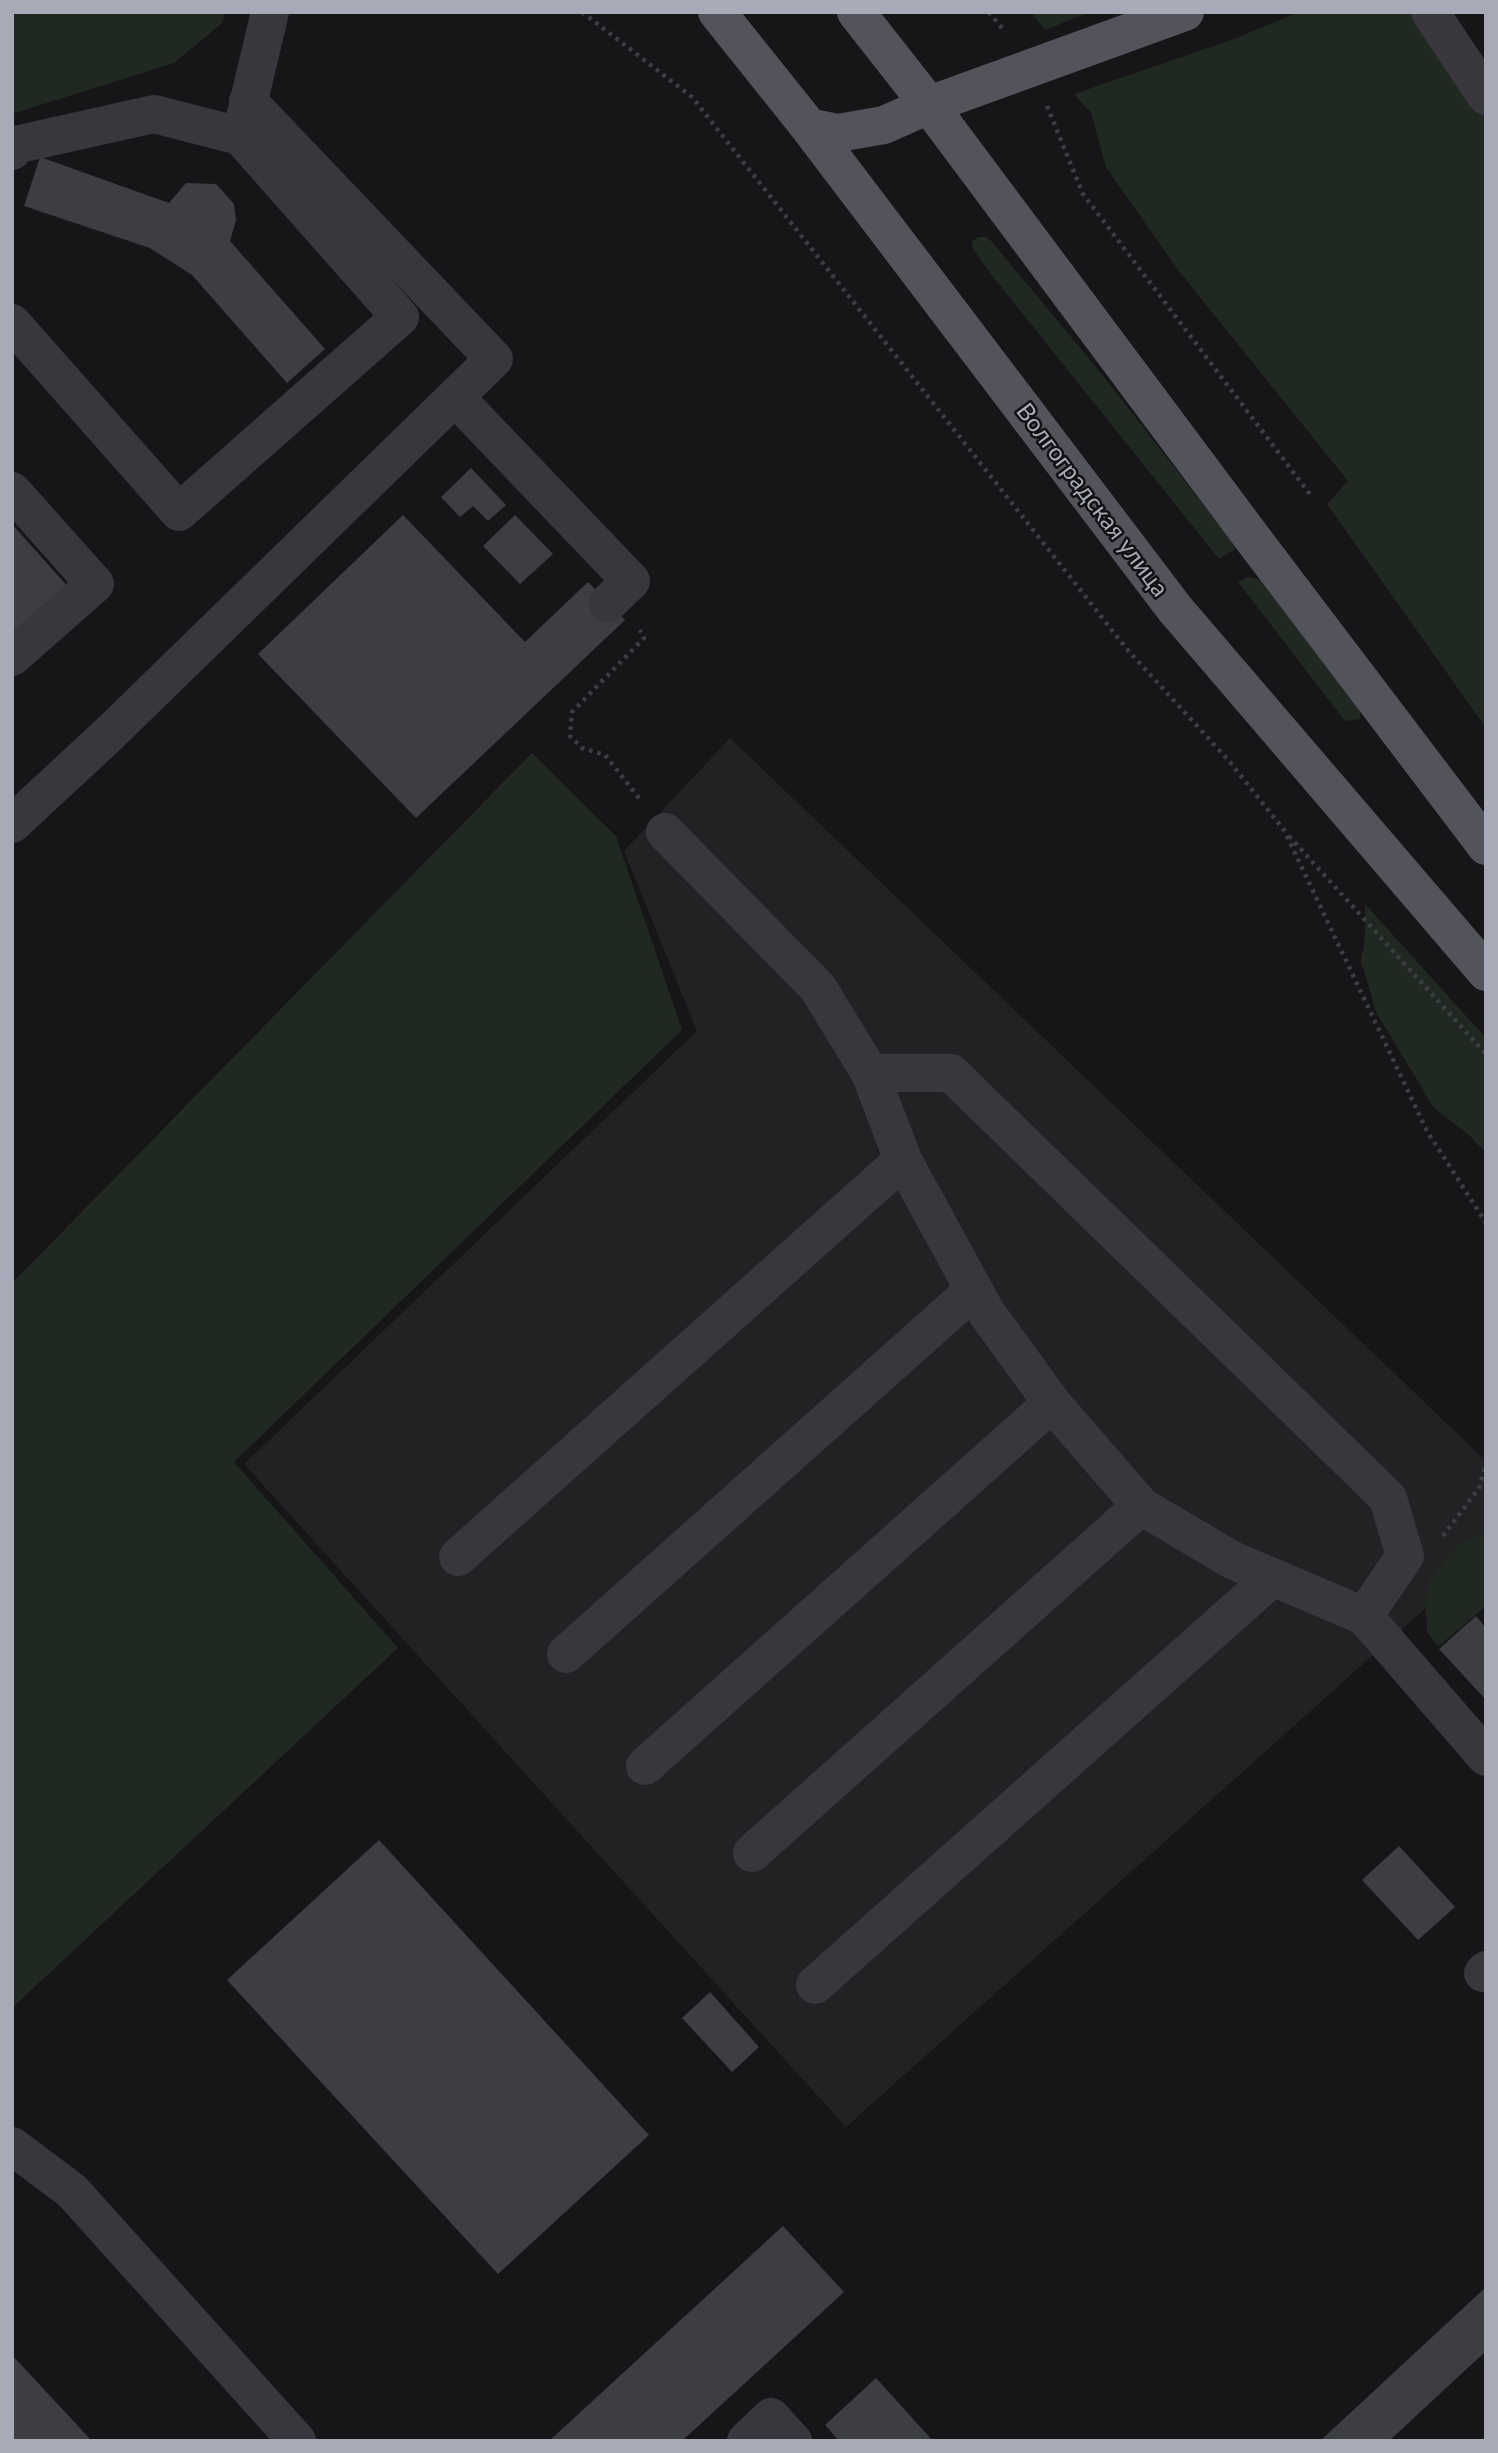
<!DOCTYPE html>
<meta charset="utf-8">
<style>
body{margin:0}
#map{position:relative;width:1498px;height:2453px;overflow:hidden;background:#161618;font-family:Lato,sans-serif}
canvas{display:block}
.frame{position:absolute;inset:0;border:14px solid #a8aab8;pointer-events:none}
</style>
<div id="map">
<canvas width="1498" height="2453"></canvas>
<div class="frame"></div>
</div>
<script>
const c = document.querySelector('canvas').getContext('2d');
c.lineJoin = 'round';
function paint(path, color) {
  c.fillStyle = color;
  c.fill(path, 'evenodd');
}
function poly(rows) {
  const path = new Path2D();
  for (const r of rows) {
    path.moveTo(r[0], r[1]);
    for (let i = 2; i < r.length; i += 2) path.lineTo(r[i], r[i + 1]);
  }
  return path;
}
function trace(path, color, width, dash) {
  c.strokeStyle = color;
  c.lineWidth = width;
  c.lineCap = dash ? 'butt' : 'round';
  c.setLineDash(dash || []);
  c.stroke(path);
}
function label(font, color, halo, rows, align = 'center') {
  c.font = font + ' Lato,sans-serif';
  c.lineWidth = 5;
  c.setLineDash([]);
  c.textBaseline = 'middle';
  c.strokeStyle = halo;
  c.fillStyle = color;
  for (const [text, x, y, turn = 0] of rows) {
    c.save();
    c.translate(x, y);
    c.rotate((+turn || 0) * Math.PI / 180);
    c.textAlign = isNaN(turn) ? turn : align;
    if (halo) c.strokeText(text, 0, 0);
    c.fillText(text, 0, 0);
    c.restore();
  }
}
paint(poly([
 [730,738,1486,1461,1486,1554,846,2127,244,1464,697,1031,624,851]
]), '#222225');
paint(poly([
 [12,12,226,12,221,24,174,63,12,114],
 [1031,12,1090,12,1045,30],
 [1299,12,1409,12,1456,69,1486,117,1486,728,1327,504,1348,481,1178,270,1106,167,1091,113,1074,94,1234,39],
 [979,237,987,237,992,242,1101,373,1237,548,1219,559,990,273,973,249,972,241],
 [1248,577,1261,580,1360,710,1360,719,1345,721,1238,582],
 [532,753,616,836,682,1030,234,1462,398,1648,12,2008,12,1283],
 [1365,904,1486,1038,1486,1153,1470,1136,1434,1108,1376,1012,1361,961,1365,938],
 [1486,1530,1486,1606,1438,1647,1427,1632,1425,1592,1433,1573,1464,1540,1482,1534]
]), '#202822');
paint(poly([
 [40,157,169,203,186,183,216,184,234,204,236,220,230,241,325,349,287,383,192,275,150,248,24,206],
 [471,468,506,505,488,521,473,506,460,517,441,497],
 [403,515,525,642,588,582,625,620,416,818,258,654],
 [515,515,553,554,520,584,483,546],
 [12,524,70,589,12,640],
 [1476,1616,1486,1628,1486,1700,1439,1649],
 [379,1840,649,2135,498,2274,227,1980],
 [1399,1846,1455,1907,1418,1940,1362,1880],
 [710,1992,759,2047,732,2072,682,2018],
 [783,2226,844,2292,682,2441,549,2441],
 [1486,2287,1486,2351,1389,2441,1320,2441],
 [12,2355,92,2441,12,2441],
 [876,2378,933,2441,839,2441,825,2425]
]), '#3d3e42');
trace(poly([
 [582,12,692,97,1126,648,1229,761,1284,830,1427,1131,1486,1223],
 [989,12,1005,32],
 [1047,106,1083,194,1312,497],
 [639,798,605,755,582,748,570,736,572,712,644,638,640,630],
 [1289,836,1486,1054],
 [1443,1536,1479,1488,1486,1464]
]), '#3d3e44', 4.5, [3.5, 5]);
trace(poly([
 [1430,12,1486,96],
 [243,126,270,12],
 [12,151,15,145,154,114,240,136,400,317,179,512,12,323],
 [455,397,631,581,608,603],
 [12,491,95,584,12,657],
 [12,824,108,735,494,359,248,101],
 [665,832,818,988,870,1073,903,1160,986,1312,1052,1403,1141,1506,1232,1560,1364,1616,1486,1757],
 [870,1073,951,1073,1388,1498,1405,1556,1364,1616],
 [458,1557,903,1160],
 [566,1654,974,1290],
 [645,1766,1052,1403],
 [752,1853,1141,1506],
 [1483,1973,1486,1970],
 [815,1985,1272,1578],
 [12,2146,72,2191,297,2441],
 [746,2441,771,2417,793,2441]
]), '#37373d', 38);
trace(poly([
 [717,12,809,127,1175,609,1486,972],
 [856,12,929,105,1256,543,1486,846],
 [809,127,838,133,884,125,929,105,1185,12]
]), '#53535c', 38);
label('24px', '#a8aab8', '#111113', [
 ["Волгоградская улица",1092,500,53]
]);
</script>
